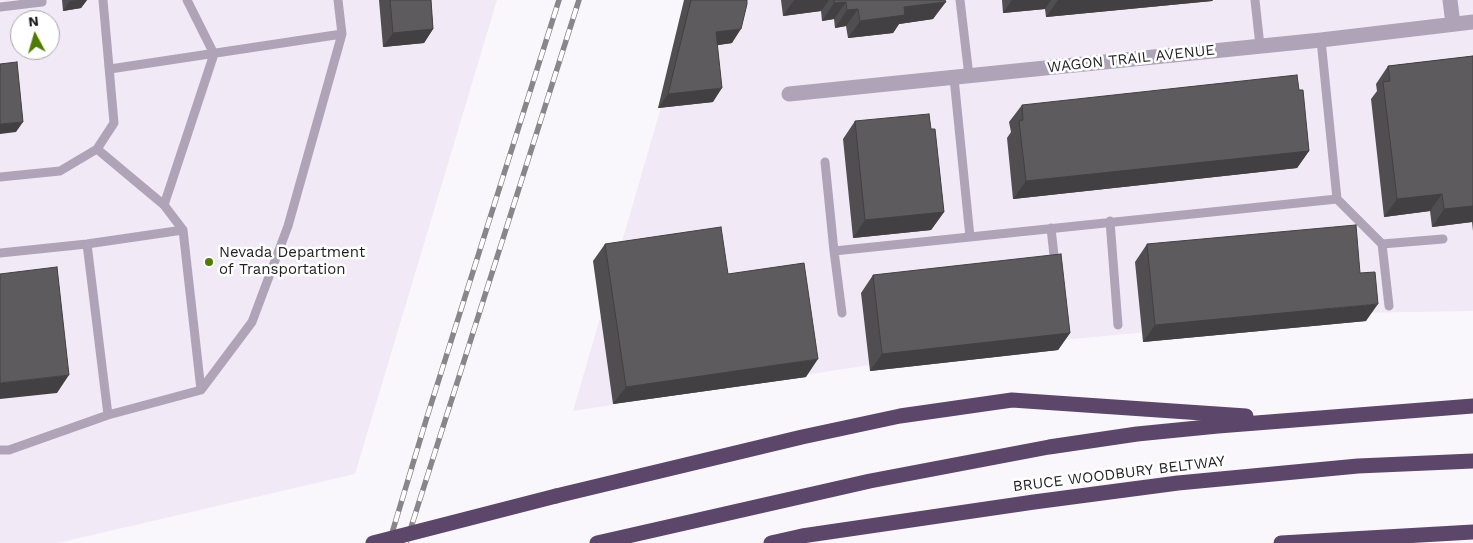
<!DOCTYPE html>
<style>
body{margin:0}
#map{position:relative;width:1473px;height:543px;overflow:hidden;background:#faf7fc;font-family:"Work Sans",sans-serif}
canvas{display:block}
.north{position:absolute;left:10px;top:10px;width:50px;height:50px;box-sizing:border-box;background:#fff;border:1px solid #a5a5a6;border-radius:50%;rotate:354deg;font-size:14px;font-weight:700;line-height:20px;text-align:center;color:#1f1e20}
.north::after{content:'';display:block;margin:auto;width:18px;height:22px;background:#4e7b00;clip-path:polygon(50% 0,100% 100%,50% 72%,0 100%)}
</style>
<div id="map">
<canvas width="1473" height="543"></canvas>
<div class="north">N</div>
</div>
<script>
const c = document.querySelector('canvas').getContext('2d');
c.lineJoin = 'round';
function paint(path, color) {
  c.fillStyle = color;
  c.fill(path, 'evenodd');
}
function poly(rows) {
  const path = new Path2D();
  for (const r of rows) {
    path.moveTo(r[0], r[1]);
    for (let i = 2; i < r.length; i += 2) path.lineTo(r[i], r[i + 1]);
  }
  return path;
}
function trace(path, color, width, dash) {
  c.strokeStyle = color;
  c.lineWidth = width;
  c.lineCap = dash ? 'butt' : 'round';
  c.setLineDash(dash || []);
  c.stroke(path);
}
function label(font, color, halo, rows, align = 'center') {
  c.font = font + ' "Work Sans",sans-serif';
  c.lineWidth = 5;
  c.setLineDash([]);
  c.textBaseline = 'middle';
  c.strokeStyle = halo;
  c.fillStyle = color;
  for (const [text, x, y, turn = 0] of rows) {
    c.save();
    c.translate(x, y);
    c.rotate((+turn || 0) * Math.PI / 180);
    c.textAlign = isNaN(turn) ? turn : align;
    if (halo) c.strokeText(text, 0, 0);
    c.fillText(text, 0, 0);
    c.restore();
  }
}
paint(poly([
 [0,0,497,0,355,474,58,543,0,543],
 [20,20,50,20,50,50,20,50],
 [692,0,1473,0,1473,311,1354,313,986,347,573,411]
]), '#f1eaf6');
trace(poly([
 [338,0,342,34],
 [960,0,969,76],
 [1255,0,1260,46],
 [0,7,42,2,42,0],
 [825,162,834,251,970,237,954,78],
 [0,177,60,171,97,149],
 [1337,199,1382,244,1389,306],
 [164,205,214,54,187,0],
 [1110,221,1118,325],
 [1051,228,1055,265],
 [183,230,201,390],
 [970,237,1337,199,1321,40],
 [87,244,108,415],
 [1382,244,1443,239],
 [834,251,842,313],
 [0,253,87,244,183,230,164,205,97,149,114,123,103,0],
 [0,450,9,450,108,415,201,390,252,322,288,226,342,34,110,69]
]), '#afa4b7', 9);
trace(poly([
 [1450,0,1453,24],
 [789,94,1321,40,1473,22]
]), '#afa4b7', 15);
trace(poly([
 [556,496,802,437,900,416,1012,400,1246,416],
 [597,543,870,481,1049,447,1137,434,1218,426,1473,406],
 [771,543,802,536,1034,502,1178,483,1358,466,1473,461],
 [1281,543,1473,532]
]), '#5c476b', 15);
const rail = poly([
 [389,543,427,417,559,0],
 [406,543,579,0]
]);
trace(rail, '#888689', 5.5);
trace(rail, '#fff', 4, [11]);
trace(poly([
 [373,543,556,496]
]), '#5c476b', 15);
paint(poly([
 [62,0,87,0,81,8,63,11],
 [379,0,431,0,433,29,424,43,383,47],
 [684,0,747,0,732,43,717,45,713,102,658,108],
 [781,0,945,0,933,19,899,24,893,33,848,38,846,26,835,28,834,19,822,21,821,11,783,16],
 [1002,0,1213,0,1212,1,1046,17,1045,9,1003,13],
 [1473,56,1473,231,1472,222,1432,227,1430,211,1384,217,1371,99,1377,91,1376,84,1388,66],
 [1299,90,1309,151,1297,168,1013,199,1007,138,1011,132,1009,122,1022,105],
 [855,121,931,129,944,212,931,230,853,238,843,139],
 [605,244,728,274,806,377,613,404,593,261],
 [1147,244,1366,321,1143,342,1135,262],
 [873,275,1070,333,1058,350,870,371,861,293]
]), '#514e52');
paint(poly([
 [76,0,87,0,81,8,63,11,70,1],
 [794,0,829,0,821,11,783,16],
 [1012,0,1051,0,1045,9,1003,13],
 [1058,0,1213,0,1212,1,1046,17],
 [846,2,834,19,822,21,834,3],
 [946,2,933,19,899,24,893,33,848,38,860,21,904,7],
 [858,9,846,26,835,28,847,10],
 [433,29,424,43,383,47,393,33],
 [741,29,732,43,706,47,716,32],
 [722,88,713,102,658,108,668,94],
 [23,122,16,132,0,134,0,124],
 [1309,151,1297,168,1013,199,1026,181],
 [1442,194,1430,211,1384,217,1397,199],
 [1473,206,1473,221,1472,222,1432,227,1444,209],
 [944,212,931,230,853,238,865,220],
 [1378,304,1366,321,1143,342,1155,325],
 [1070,333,1058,350,870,371,882,354],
 [818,359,806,377,613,404,626,387],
 [69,375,57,393,0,399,0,383]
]), '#424042');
const building = poly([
 [390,0,431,0,433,29,393,33,390,0],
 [691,0,747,0,747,4,741,29,716,32,722,88,668,94,691,0],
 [834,0,945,0,946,2,904,7,905,15,860,21,858,9,847,10,846,2,834,3,834,0],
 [1473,56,1473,206,1444,209,1442,194,1397,199,1383,82,1390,81,1388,66,1473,56],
 [17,62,23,122,0,124,0,64,17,62],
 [1297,75,1299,90,1303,90,1309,151,1026,181,1019,121,1023,120,1022,105,1297,75],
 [929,114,931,129,935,129,944,212,865,220,855,121,929,114],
 [1356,225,1360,273,1375,272,1378,304,1155,325,1147,244,1356,225],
 [721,227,728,274,804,263,818,359,626,387,605,244,721,227],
 [1061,254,1070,333,882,354,873,275,1061,254],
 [57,267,69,375,0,383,0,274,57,267]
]);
paint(building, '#5e5b5f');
trace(building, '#424042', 1);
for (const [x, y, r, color] of [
 [209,262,5,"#4e7b00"]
]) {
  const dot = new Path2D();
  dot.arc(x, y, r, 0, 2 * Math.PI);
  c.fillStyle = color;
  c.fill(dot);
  trace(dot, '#fff', 2);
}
label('15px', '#1f1e20', '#fff', [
 ["WAGON TRAIL AVENUE",1131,59,-6],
 ["BRUCE WOODBURY BELTWAY",1119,474,-7]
]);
label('15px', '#1f1e20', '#fff', [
 ["Nevada Department",219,253],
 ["of Transportation",219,270]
], 'left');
</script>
